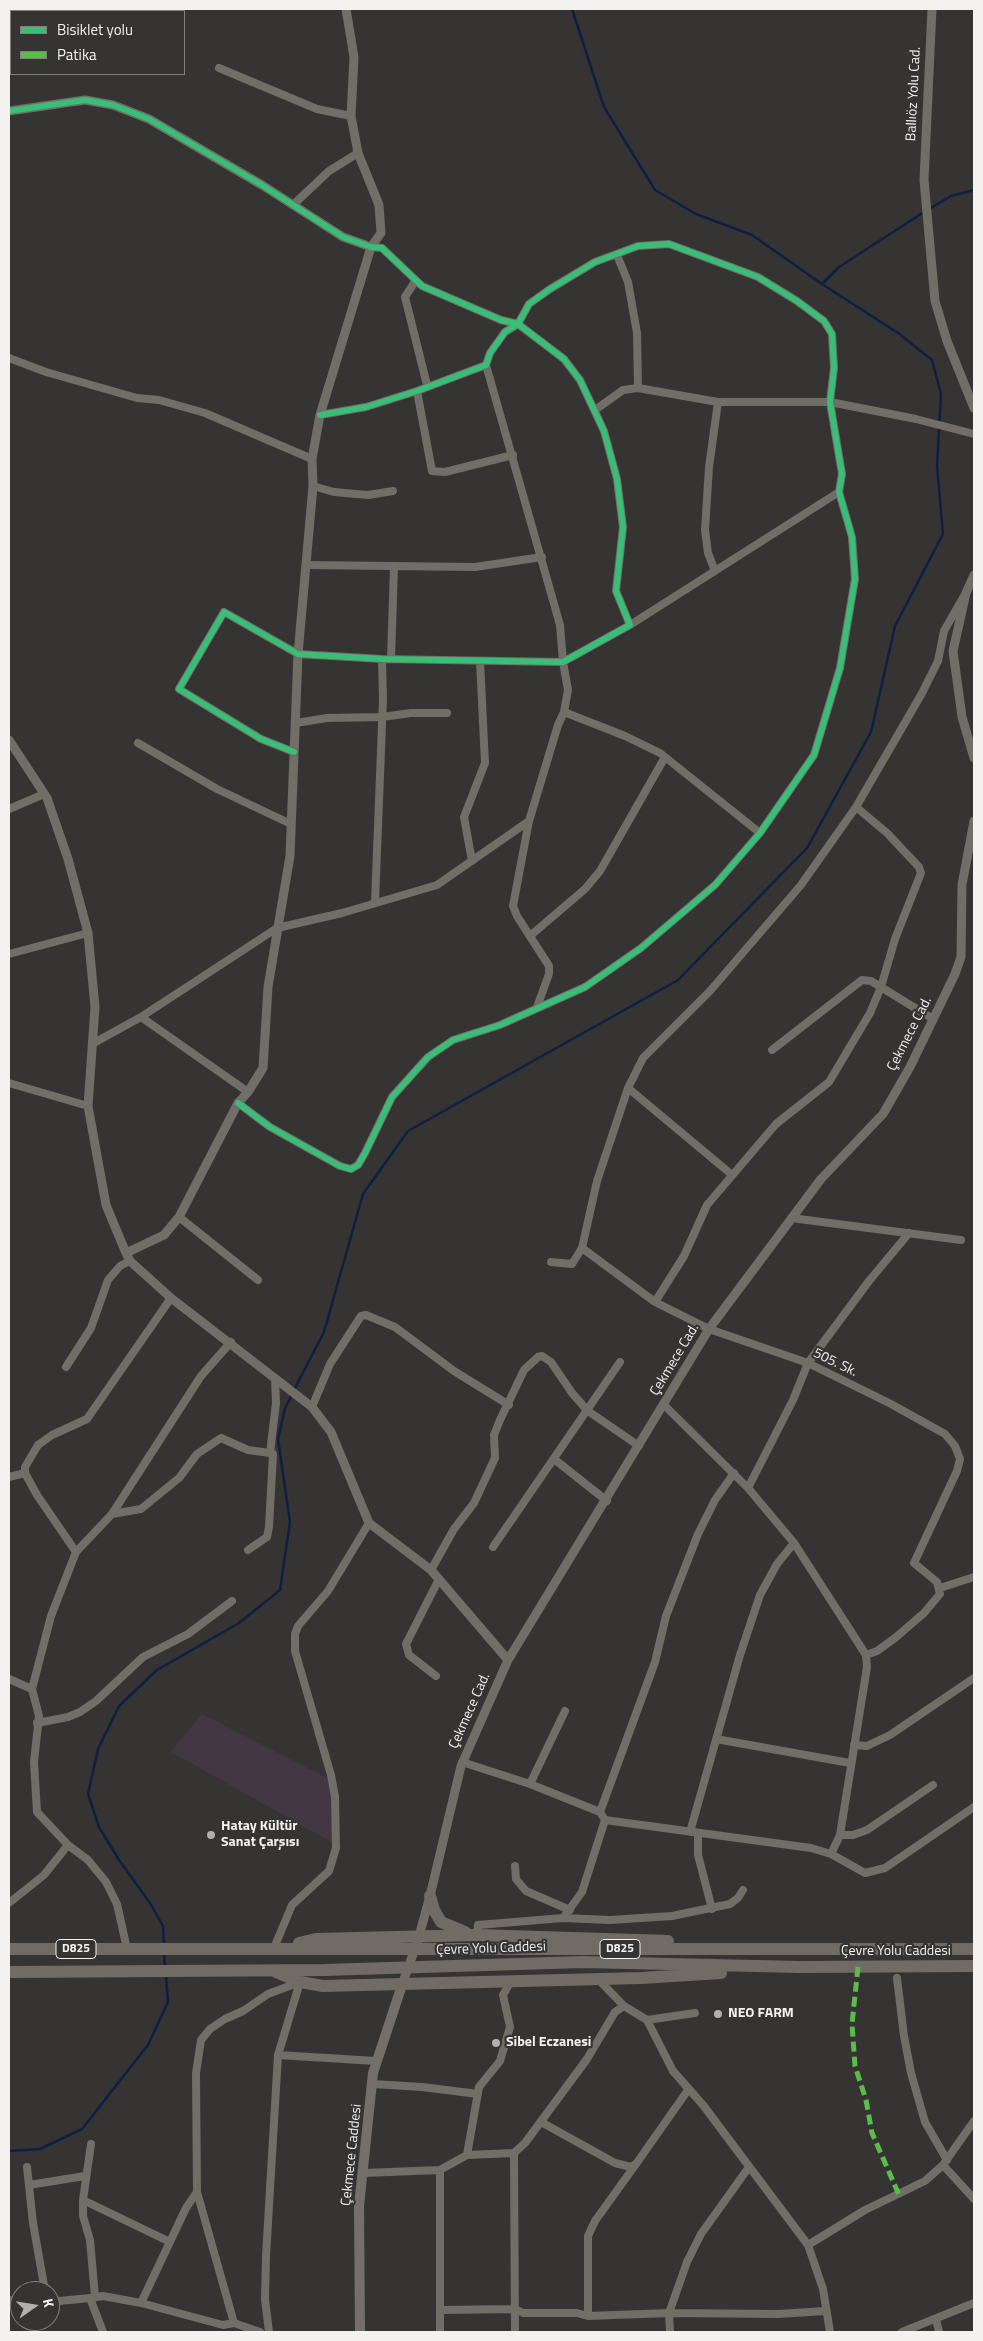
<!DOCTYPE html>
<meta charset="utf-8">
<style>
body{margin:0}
#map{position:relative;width:983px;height:2341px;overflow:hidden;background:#353433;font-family:"Titillium Web",sans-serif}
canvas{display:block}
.frame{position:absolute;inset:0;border:10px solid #f4f2f1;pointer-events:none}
.legend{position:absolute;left:10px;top:10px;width:175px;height:65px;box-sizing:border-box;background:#363432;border:1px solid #82807e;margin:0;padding:6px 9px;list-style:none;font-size:15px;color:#f4f2f1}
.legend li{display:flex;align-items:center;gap:10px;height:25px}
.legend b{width:25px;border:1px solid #82807e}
.north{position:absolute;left:10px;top:2281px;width:50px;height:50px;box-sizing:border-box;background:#363432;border:1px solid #82807e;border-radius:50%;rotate:77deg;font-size:14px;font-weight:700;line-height:20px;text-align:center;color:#f4f2f1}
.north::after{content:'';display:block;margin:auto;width:18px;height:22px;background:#b1b0ae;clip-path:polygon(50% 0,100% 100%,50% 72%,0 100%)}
</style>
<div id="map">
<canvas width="983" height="2341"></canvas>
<div class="frame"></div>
<ul class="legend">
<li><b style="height:6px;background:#3abd76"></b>Bisiklet yolu</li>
<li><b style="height:6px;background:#5cbc4b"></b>Patika</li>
</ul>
<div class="north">K</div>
</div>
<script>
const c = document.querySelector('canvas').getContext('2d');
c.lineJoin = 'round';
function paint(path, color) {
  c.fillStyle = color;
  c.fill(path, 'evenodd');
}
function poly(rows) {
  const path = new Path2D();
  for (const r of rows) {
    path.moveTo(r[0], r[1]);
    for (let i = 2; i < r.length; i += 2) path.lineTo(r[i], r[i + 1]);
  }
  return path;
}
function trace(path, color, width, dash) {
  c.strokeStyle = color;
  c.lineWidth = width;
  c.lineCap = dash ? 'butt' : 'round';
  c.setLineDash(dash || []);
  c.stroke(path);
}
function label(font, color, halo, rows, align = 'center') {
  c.font = font + ' "Titillium Web",sans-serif';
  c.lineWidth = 4.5;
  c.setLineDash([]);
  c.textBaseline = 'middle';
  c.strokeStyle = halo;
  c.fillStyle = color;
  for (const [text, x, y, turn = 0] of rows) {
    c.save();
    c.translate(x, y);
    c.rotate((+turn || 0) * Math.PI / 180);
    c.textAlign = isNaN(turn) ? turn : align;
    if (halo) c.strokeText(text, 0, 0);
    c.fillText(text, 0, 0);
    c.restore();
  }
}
paint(poly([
 [202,1714,333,1781,333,1843,171,1752]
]), '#423743');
trace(poly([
 [929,209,951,196,974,190],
 [822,284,839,267,924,212],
 [294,1390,324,1332,363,1194,408,1131,678,980,807,848,871,732,895,626,943,534,937,466,941,394,932,360,898,333,822,284,752,235,696,214,655,190,604,107,572,9],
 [164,1945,163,1926,150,1903,119,1860,99,1827,88,1794,98,1749,119,1706,157,1670,239,1623,280,1590,290,1522,278,1439,285,1408,292,1395],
 [164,1953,165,1968],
 [9,2151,40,2149,82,2129,148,2045,168,2002,166,1976]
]), '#0e2042', 2.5);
trace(poly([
 [219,68,317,109,351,116],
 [294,204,329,171,358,153],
 [617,255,628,282,637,333,638,388],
 [416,280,405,297,427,385],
 [9,358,46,372,137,398,159,400,205,413,312,459],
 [417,391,432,471,445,472,513,455],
 [595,410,623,390,638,388,718,402,830,402,916,419,974,434],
 [313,486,334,492,368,495,393,491],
 [306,565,475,567,542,557],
 [715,571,708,553,705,530,709,467,718,402],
 [630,625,839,492],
 [391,659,394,567],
 [564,712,625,736,660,753,760,833],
 [296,723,327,718,382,717,411,713,447,713],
 [138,743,217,789,291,824],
 [294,752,261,739,179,689,224,612,298,654,382,659,563,662,630,625,616,591,623,527,617,479,604,431,580,380,564,359,518,324,501,320,422,286,382,248,371,247],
 [9,809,44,794],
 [529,821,513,906,517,916,549,966,549,974,537,1007],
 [472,861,464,817,485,763,480,661],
 [375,902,383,699,382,659],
 [530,936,585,889,600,871,665,757],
 [9,954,88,933],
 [141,1017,248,1092],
 [92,1044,141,1017,277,928,342,913,437,885,529,821,558,725,564,712,568,690,563,662,560,625,486,365],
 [772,1050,862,980,871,981,933,1019],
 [9,1083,88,1106],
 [628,1088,731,1174],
 [238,1103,270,1127,340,1166,351,1169,358,1165,365,1153,392,1097,428,1057,453,1040,500,1025,585,987,641,948,715,885,760,833,814,755,840,668,855,579,852,537,839,492,842,474,830,402,834,368,832,334,824,321,797,301,758,277,669,244,638,246,595,262,550,289,529,304,518,324,505,332,490,353,486,365,417,391,366,407,320,415],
 [179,1217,258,1280],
 [791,1218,961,1240],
 [582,1248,655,1302,709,1329,808,1363,891,1404,945,1434,955,1446,960,1459,957,1471,914,1563,937,1582,940,1594,924,1613,895,1638,877,1651,866,1655],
 [551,1262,572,1264,582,1248,597,1181,628,1088,643,1058,710,991,801,885,856,807,921,695,938,661,944,631,964,596],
 [655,1302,684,1256,707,1205,776,1124,829,1082,870,1013,881,987,895,939,921,873,919,867,887,833,856,807],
 [66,1367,91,1328,108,1280,120,1266,130,1261],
 [664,1405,748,1488,794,1543,866,1655,867,1667,840,1835,831,1854],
 [312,1407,330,1364,361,1316,366,1315,395,1327,454,1371,509,1405],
 [554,1459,607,1501],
 [9,1477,25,1473],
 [748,1488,793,1400,808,1363,869,1281,909,1233],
 [112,1514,141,1509,179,1478,197,1454,221,1438,248,1450,270,1453],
 [493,1547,620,1362],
 [248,1550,267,1537,269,1527,273,1454,270,1453,276,1403,275,1378],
 [76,1552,37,1495,25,1473,25,1467,38,1445,52,1435,87,1419,171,1298],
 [431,1570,454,1529,474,1503,495,1458,494,1435,500,1420,524,1370,538,1357,542,1356,551,1362,572,1393,588,1411,639,1446],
 [940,1588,974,1577],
 [436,1676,409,1655,406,1644,439,1579],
 [9,1679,32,1689],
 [37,1723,68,1717,80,1712,96,1701,143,1657,188,1634,232,1601],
 [716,1739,850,1763],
 [854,1745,867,1746,890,1735,974,1678],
 [462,1762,530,1784,600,1812],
 [530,1784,565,1711],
 [605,1820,811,1848,831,1854,865,1873,885,1868,974,1807],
 [690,1832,740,1655,760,1595,777,1564,794,1543],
 [698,1833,698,1855,712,1909],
 [840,1835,853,1835,867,1830,933,1785],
 [515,1866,516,1879,526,1891,570,1910],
 [9,1903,44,1875,68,1845],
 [563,1918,610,1920,672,1916,730,1904,738,1898,743,1890],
 [477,1935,478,1925,563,1918,582,1892,605,1820,600,1812,655,1662,666,1616,698,1534,715,1500,734,1473],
 [274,1948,292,1905,329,1871,336,1848,335,1797,331,1775,295,1651,295,1634,298,1626,328,1591,369,1523],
 [127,1949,117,1904,106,1882,88,1860,68,1845,37,1812,34,1762,39,1716,32,1689,51,1616,76,1552,112,1514,201,1376,231,1342],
 [597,1978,624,2006,647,2020,673,2071,703,2105,808,2245,823,2289,830,2332],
 [897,1978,904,2036,911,2073,925,2122,947,2160],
 [647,2020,695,2013],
 [278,2055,300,1982],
 [373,2084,422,2087,478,2094],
 [541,2122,615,2163,631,2167,636,2164,688,2090],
 [91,2144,83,2200,83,2216,90,2240,95,2297],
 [467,2155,479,2087,500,2061,510,2027,503,1995,511,1981],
 [943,2165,974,2199],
 [27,2167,33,2223,45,2291],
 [440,2170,440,2332],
 [364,2173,440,2170,467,2155,514,2153],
 [29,2185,85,2176],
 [197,2192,234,2323],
 [83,2200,170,2242],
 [808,2245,865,2210,925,2181,943,2165,974,2121],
 [90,2298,103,2296,141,2303,223,2325,234,2323,260,2332],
 [50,2299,59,2301,90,2298,103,2332],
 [9,2300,20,2301],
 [141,2303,186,2208,197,2192,196,2073,201,2040,210,2029,225,2019,243,2011,268,1994,300,1982],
 [441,2310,515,2309,523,2313,577,2313,588,2316,669,2313,778,2314,825,2311],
 [588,2316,588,2236,595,2221,636,2164],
 [936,2319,939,2332],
 [269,2332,265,2299,266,2256,278,2055,376,2061],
 [515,2332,514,2153,525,2143,587,2059,615,2012,624,2006],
 [670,2332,669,2313,687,2262,701,2234,749,2167],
 [902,2332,974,2303]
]), '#716d67', 8);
trace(poly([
 [932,9,924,180,935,301,947,341,974,408],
 [9,111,85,100,113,105,149,119,262,185,343,237,371,247],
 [974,575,966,593,953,651,962,717,974,758],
 [9,740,47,798,68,859,88,933,95,1007,88,1106,106,1205,126,1253,130,1261,171,1298,312,1407,331,1432,369,1523,431,1570,508,1660],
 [126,1253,164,1235,179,1217,238,1103,248,1092,263,1068,268,987,290,856,298,654,313,486,312,459,320,415,371,247,381,233,379,205,358,153,351,116,354,57,346,9],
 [402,1985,418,1940,430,1896,461,1766,508,1660,709,1329,821,1179,883,1114,910,1067,955,974,961,957,962,885,974,821]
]), '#716d67', 9);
trace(poly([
 [360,2332,359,2206,373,2073,402,1985]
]), '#747069', 10);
trace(poly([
 [430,1896,434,1910,441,1922,465,1932],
 [299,1943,316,1939,477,1935,668,1941],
 [9,1949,974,1949],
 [9,1972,324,1970,583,1962,800,1967,974,1966],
 [276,1972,300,1982,323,1986,641,1978,721,1973]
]), '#706c65', 12);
trace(poly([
 [858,1967,852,2024,855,2066,866,2100,872,2133,899,2195]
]), '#5cbc4b', 5, [10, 5]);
trace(poly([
 [9,111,85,100,113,105,149,119,262,185,343,237,371,247,382,248,422,286,501,320,518,324,564,359,580,380,604,431,617,479,623,527,616,591,630,625,563,662,382,659,298,654,224,612,179,689,261,739,294,752],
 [238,1103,270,1127,340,1166,351,1169,358,1165,365,1153,392,1097,428,1057,453,1040,500,1025,585,987,641,948,715,885,760,833,814,755,840,668,855,579,852,537,839,492,842,474,830,402,834,368,832,334,824,321,797,301,758,277,669,244,638,246,595,262,550,289,529,304,518,324,505,332,490,353,486,365,417,391,366,407,320,415]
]), '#3abd76', 6);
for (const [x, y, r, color] of [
 [211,1835,5,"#b1b0ae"],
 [718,2014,5,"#b1b0ae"],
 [496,2043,5,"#b1b0ae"]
]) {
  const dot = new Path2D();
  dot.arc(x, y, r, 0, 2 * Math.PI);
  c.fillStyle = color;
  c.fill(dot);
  trace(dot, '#363432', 2);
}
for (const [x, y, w] of [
 [76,1949,40],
 [620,1949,40]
]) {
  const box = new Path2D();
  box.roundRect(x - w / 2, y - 9.5, w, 19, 4);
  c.fillStyle = '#363432';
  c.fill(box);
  trace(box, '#f4f2f1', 1);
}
label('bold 12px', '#f4f2f1', null, [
 ["D825",76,1949],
 ["D825",620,1949]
]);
label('14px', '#f4f2f1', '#363432', [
 ["Ballıöz Yolu Cad.",914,94,-87],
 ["Çekmece Cad.",910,1034,-63],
 ["Çekmece Cad.",675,1360,-59],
 ["505. Sk.",835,1363,26],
 ["Çekmece Cad.",470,1711,-66],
 ["Çevre Yolu Caddesi",491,1949,-2],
 ["Çevre Yolu Caddesi",896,1952],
 ["Çekmece Caddesi",352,2155,-84]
]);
label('bold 14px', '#f4f2f1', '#363432', [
 ["Hatay Kültür",221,1827],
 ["Sanat Çarşısı",221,1843],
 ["NEO FARM",728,2014],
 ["Sibel Eczanesi",506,2043]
], 'left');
</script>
